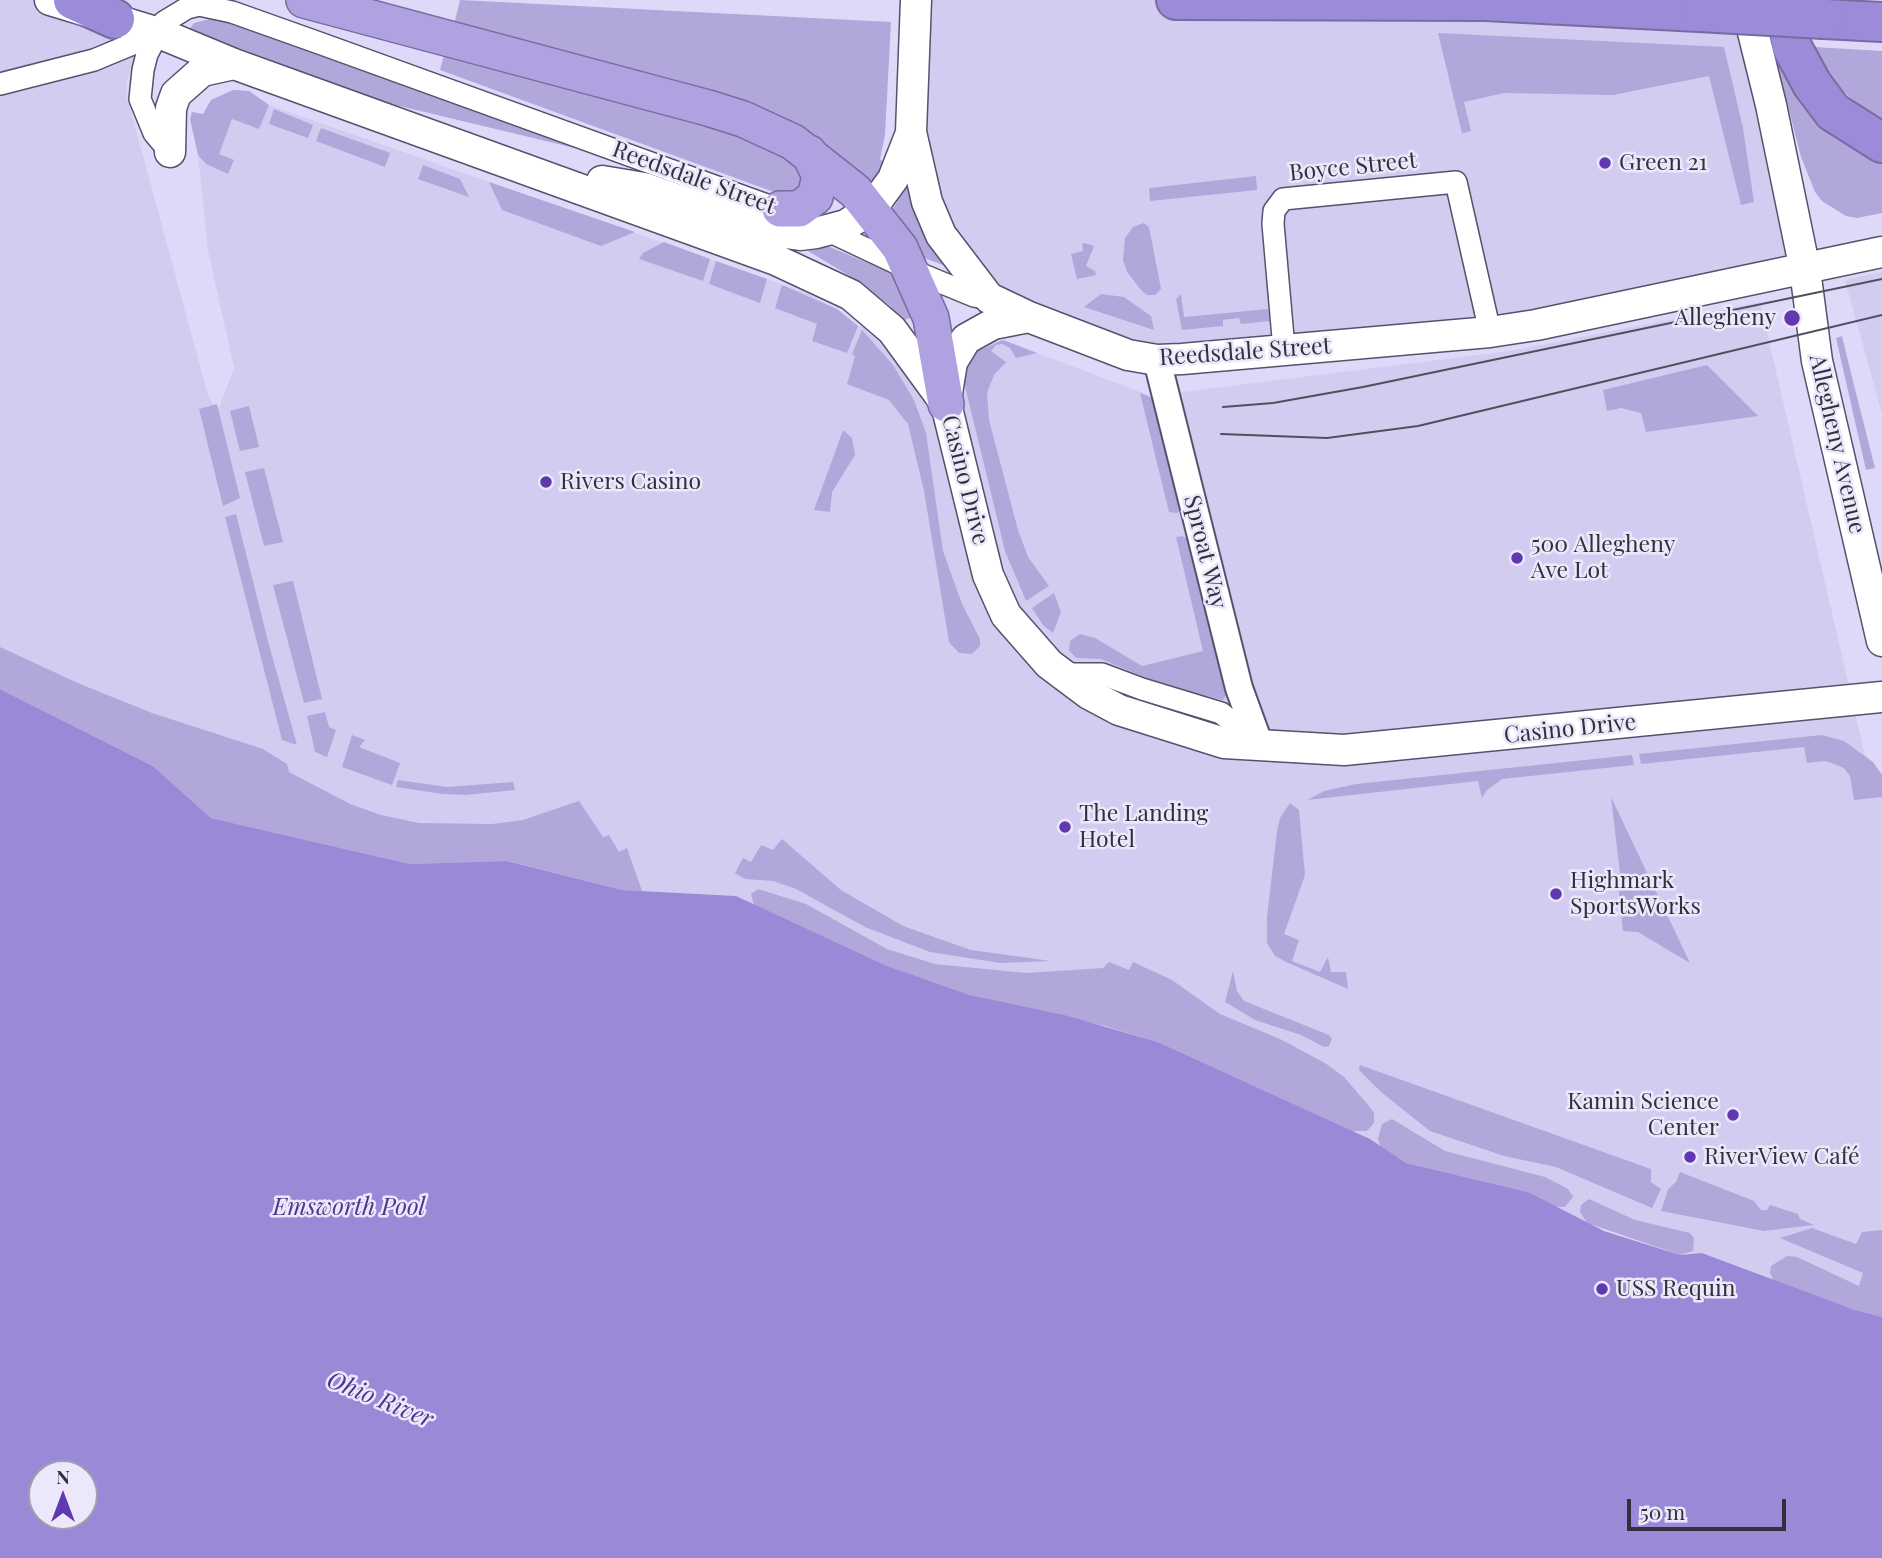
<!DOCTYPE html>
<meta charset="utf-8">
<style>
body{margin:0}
#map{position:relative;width:1882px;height:1558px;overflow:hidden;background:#dfd9f9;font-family:"Playfair Display",serif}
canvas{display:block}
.north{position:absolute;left:28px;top:1460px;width:70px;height:70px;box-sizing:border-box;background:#ece8fb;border:2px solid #a29eaf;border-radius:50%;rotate:0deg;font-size:19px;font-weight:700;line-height:28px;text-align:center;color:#32303c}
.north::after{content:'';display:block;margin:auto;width:24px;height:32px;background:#6038b0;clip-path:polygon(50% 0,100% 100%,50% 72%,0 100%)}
.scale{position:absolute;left:1627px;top:1499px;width:159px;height:32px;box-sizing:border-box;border:4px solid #32303c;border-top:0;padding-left:9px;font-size:21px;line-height:24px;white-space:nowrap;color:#32303c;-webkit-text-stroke:5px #ece8fb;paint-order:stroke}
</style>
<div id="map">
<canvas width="1882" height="1558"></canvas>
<div class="north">N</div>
<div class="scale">50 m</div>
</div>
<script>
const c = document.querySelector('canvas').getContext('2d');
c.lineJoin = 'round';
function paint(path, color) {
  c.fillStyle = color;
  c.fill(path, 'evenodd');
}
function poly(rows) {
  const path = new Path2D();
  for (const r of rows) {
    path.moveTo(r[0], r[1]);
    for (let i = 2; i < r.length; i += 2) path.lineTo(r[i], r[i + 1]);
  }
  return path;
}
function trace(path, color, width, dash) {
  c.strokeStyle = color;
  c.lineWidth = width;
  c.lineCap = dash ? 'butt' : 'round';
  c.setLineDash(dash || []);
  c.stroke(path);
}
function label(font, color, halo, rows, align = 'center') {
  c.font = font + ' "Playfair Display",serif';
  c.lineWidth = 5;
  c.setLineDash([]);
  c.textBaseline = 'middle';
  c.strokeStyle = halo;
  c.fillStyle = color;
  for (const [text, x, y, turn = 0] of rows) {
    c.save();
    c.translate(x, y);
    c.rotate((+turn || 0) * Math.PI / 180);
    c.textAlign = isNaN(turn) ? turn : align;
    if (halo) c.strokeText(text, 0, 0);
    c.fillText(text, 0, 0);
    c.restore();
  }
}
paint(poly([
 [0,0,50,0,115,19,138,50,126,83,127,97,208,395,217,413,234,368,208,251,198,155,190,119,192,112,203,114,211,100,233,90,249,91,269,105,804,292,837,309,858,326,1003,340,1151,396,1509,351,1760,302,1865,755,1882,775,1882,1317,1852,1309,1703,1253,1680,1255,1587,1223,1528,1192,1406,1163,1370,1139,1158,1042,825,938,736,896,622,890,410,864,211,818,153,766,0,689],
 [916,0,1745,0,1805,270,1536,325,1182,359,989,298,927,202],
 [1882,272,1882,414,1845,280]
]), '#d3ccf1');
paint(poly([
 [460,0,891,22,885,135,880,159,885,164,872,187,853,167,811,134,453,29],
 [214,18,259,33,579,149,387,103,189,30,194,23],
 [1438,33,1724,47,1743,128,1754,202,1741,205,1709,76,1613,95,1504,93,1464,102,1471,131,1462,133],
 [1814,47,1882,51,1882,122,1849,97,1832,78],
 [445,51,729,131,802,165,805,191,782,195,440,70],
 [1774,51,1882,160,1882,213,1857,218,1846,216,1822,201,1815,192,1801,157],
 [233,90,249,91,269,105,259,129,232,119,219,154,234,160,228,174,206,164,198,155,190,119,192,112,203,114,211,100],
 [274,109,313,125,308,138,269,124],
 [321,128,390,153,385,167,316,141],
 [423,165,460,179,469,197,418,179],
 [1256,176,1257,190,1150,201,1149,188],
 [489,182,635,232,601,246,502,210],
 [910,182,948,267,922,257,894,213,892,210],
 [1144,223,1149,227,1161,289,1155,295,1147,295,1141,290,1127,272,1123,260,1125,238,1133,227],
 [664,242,710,259,703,281,639,259,643,253],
 [1085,243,1094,246,1086,266,1095,271,1096,275,1077,279,1071,254,1083,251,1082,244],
 [830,247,899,276,918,315,902,321,890,306,853,278,803,248],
 [716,261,767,279,760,303,709,284],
 [782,285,837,309,858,326,847,353,812,341,817,324,775,308],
 [1101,294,1124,297,1151,316,1154,330,1084,307],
 [1181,294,1184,317,1268,309,1270,321,1241,324,1239,318,1223,320,1223,326,1182,330,1176,299],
 [862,330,893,365,914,400,926,433,943,551,962,604,980,639,980,646,972,654,959,653,949,642,924,491,908,424,889,400,847,384,855,356,852,354],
 [1842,336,1853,381,1875,468,1866,470,1836,338],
 [1003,340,1037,353,1016,358,1010,348,1002,344,996,345,991,351,1006,362,994,375,987,393,989,420,1018,530,1028,557,1049,586,1026,601,1005,551,964,382,964,371,976,352],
 [1707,365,1758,416,1646,432,1641,413,1621,408,1607,411,1603,390],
 [1140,393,1155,399,1182,509,1177,513,1169,512],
 [217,404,240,498,223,506,199,409],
 [249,406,259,447,240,451,230,411],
 [843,430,852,438,855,455,832,492,830,512,814,510],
 [264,468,283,542,264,546,245,472],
 [236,514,269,645,297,745,282,740,225,517],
 [1182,536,1191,541,1228,692,1223,700,1166,686,1101,659,1076,658,1069,650,1070,641,1080,634,1095,638,1142,666,1203,651,1176,537],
 [293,581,322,699,304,703,273,585],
 [1054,593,1061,612,1053,633,1043,625,1032,608],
 [0,647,80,684,152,713,263,749,287,764,289,772,350,804,381,815,419,823,492,824,523,820,579,801,603,837,609,835,619,852,627,848,642,891,622,890,508,861,410,864,211,818,153,766,0,689],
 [325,712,329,727,336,730,327,757,315,752,307,716],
 [352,735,365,740,359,747,400,763,392,785,342,767],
 [1822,735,1844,741,1873,762,1882,775,1882,797,1854,800,1850,776,1844,768,1826,761,1807,763,1804,747,1641,764,1639,754],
 [1632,755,1634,765,1502,779,1487,790,1482,798,1478,781,1307,800,1324,791,1356,784],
 [398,780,447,787,513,782,515,790,466,795,442,794,396,787],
 [1611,797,1690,963,1638,932,1623,931,1617,874,1620,873],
 [1290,803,1299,810,1305,875,1284,934,1299,940,1292,961,1320,972,1328,957,1331,972,1346,972,1348,989,1286,962,1275,956,1267,943,1267,917,1277,831,1280,818],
 [782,839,841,890,903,926,971,950,1051,961,1000,963,930,952,865,927,796,889,773,881,745,879,735,873,743,858,751,862,761,845,773,850],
 [758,889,806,904,887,949,935,964,1026,973,1103,968,1109,962,1129,970,1133,962,1172,980,1220,1014,1280,1039,1325,1063,1344,1077,1369,1106,1374,1113,1374,1123,1367,1131,1352,1131,1158,1042,1105,1026,970,995,885,965,754,905,751,894],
 [1233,971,1237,991,1244,1001,1329,1035,1332,1039,1329,1046,1324,1047,1301,1035,1255,1020,1225,1002],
 [1360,1065,1651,1169,1651,1182,1661,1189,1652,1208,1556,1167,1504,1156,1430,1131,1381,1092,1359,1070],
 [1392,1119,1445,1151,1545,1177,1568,1189,1573,1197,1565,1207,1555,1207,1528,1192,1406,1163,1381,1147,1378,1139,1382,1124],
 [1680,1172,1754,1201,1761,1210,1767,1210,1770,1205,1798,1214,1800,1219,1814,1225,1764,1231,1661,1211,1668,1189,1676,1182],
 [1589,1199,1635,1220,1690,1233,1694,1238,1693,1251,1680,1255,1587,1223,1580,1212,1581,1205],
 [1812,1228,1856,1244,1862,1232,1882,1230,1882,1317,1852,1309,1774,1281,1770,1273,1771,1266,1787,1256,1797,1257,1859,1286,1863,1273,1780,1238]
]), '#b1a7db');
paint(poly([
 [0,689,153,766,211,818,410,864,507,861,622,890,736,896,885,965,970,995,1068,1016,1158,1042,1370,1139,1406,1163,1528,1192,1604,1231,1680,1255,1702,1253,1852,1309,1882,1317,1882,1558,0,1558],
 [42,1474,84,1474,84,1516,42,1516]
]), '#9a89d6');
const minor = poly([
 [0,84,94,60,159,33],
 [170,152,154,133,140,99,143,70,147,54,164,22,187,8,199,5,232,12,322,44,789,213],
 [822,228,911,270,974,296,989,298],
 [1284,349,1273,224,1274,211,1283,199,1456,182,1490,332],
 [1061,674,1102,674,1142,689,1221,713,1259,743]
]);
const tertiary = poly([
 [1157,360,1239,688,1259,743]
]);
const secondary = poly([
 [50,0,159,33,234,64,776,260,851,295,892,330,946,404,988,575,1006,615,1049,664,1089,694,1119,710,1224,743,1344,750,1882,697],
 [916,0,911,132,927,202,941,235,989,298,1029,317,1128,355,1157,360,1182,359,1490,332,1536,325,1882,252],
 [1745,0,1771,105,1805,270,1817,361,1882,641],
 [170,152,171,108,176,94,202,71,234,64],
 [602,181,644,188,764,230,800,235,816,233,846,225,871,209,893,179,911,133],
 [947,393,952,362,966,339,993,324,1029,317]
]);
const trunk = poly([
 [304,0,708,108,743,119,793,142,855,191,900,248,931,318,946,404],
 [780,209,799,209,815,197,820,176,809,153]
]);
const motorway = poly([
 [73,0,115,19],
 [1176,0,1485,1,1699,12],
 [1783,0,1792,47,1812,84,1833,112,1882,143],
 [1824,19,1882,22]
]);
trace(minor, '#56516c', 24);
trace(tertiary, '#56516c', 30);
trace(secondary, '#56516c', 33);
trace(trunk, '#776ba1', 38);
trace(motorway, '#776ba1', 42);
trace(minor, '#fff', 21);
trace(tertiary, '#fff', 26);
trace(secondary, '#fff', 30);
trace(trunk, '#b0a2e0', 35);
trace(motorway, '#9c8bd8', 38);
trace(poly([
 [1223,407,1273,403,1363,387,1882,279],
 [1221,434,1327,438,1418,426,1882,315]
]), '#514e5e', 2);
const motorwayBridge = poly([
 [1699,12,1824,19]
]);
trace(motorwayBridge, '#776ba1', 42, []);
trace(motorwayBridge, '#9c8bd8', 38);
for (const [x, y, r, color] of [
 [1605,163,7,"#6038b0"],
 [1792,318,9,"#6038b0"],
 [546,482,7,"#6038b0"],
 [1517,558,7,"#6038b0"],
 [1065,827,7,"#6038b0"],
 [1556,894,7,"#6038b0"],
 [1733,1115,7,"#6038b0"],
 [1690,1157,7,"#6038b0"],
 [1602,1289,7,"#6038b0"]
]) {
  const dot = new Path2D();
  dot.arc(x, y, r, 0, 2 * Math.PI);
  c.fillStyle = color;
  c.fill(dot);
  trace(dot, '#ece8fb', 2.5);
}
label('23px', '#32303c', '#ece8fb', [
 ["Green 21",1619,163],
 ["Allegheny",1776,318,"right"],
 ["Rivers Casino",560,482],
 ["500 Allegheny",1531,545],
 ["Ave Lot",1531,571],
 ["The Landing",1079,814],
 ["Hotel",1079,840],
 ["Highmark",1570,881],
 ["SportsWorks",1570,907],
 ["Kamin Science",1719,1102,"right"],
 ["Center",1719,1128,"right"],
 ["RiverView Café",1704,1157],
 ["USS Requin",1616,1289]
], 'left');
label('23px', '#32303c', '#ece8fb', [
 ["Boyce Street",1353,167,-6],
 ["Reedsdale Street",694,178,20],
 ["Reedsdale Street",1245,352,-4],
 ["Allegheny Avenue",1837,444,77],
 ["Casino Drive",965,480,76],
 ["Sproat Way",1205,552,76],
 ["Casino Drive",1570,729,-6]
]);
label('italic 24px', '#51348f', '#ece8fb', [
 ["Emsworth Pool",349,1208],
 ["Ohio River",380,1400,22]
]);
</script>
